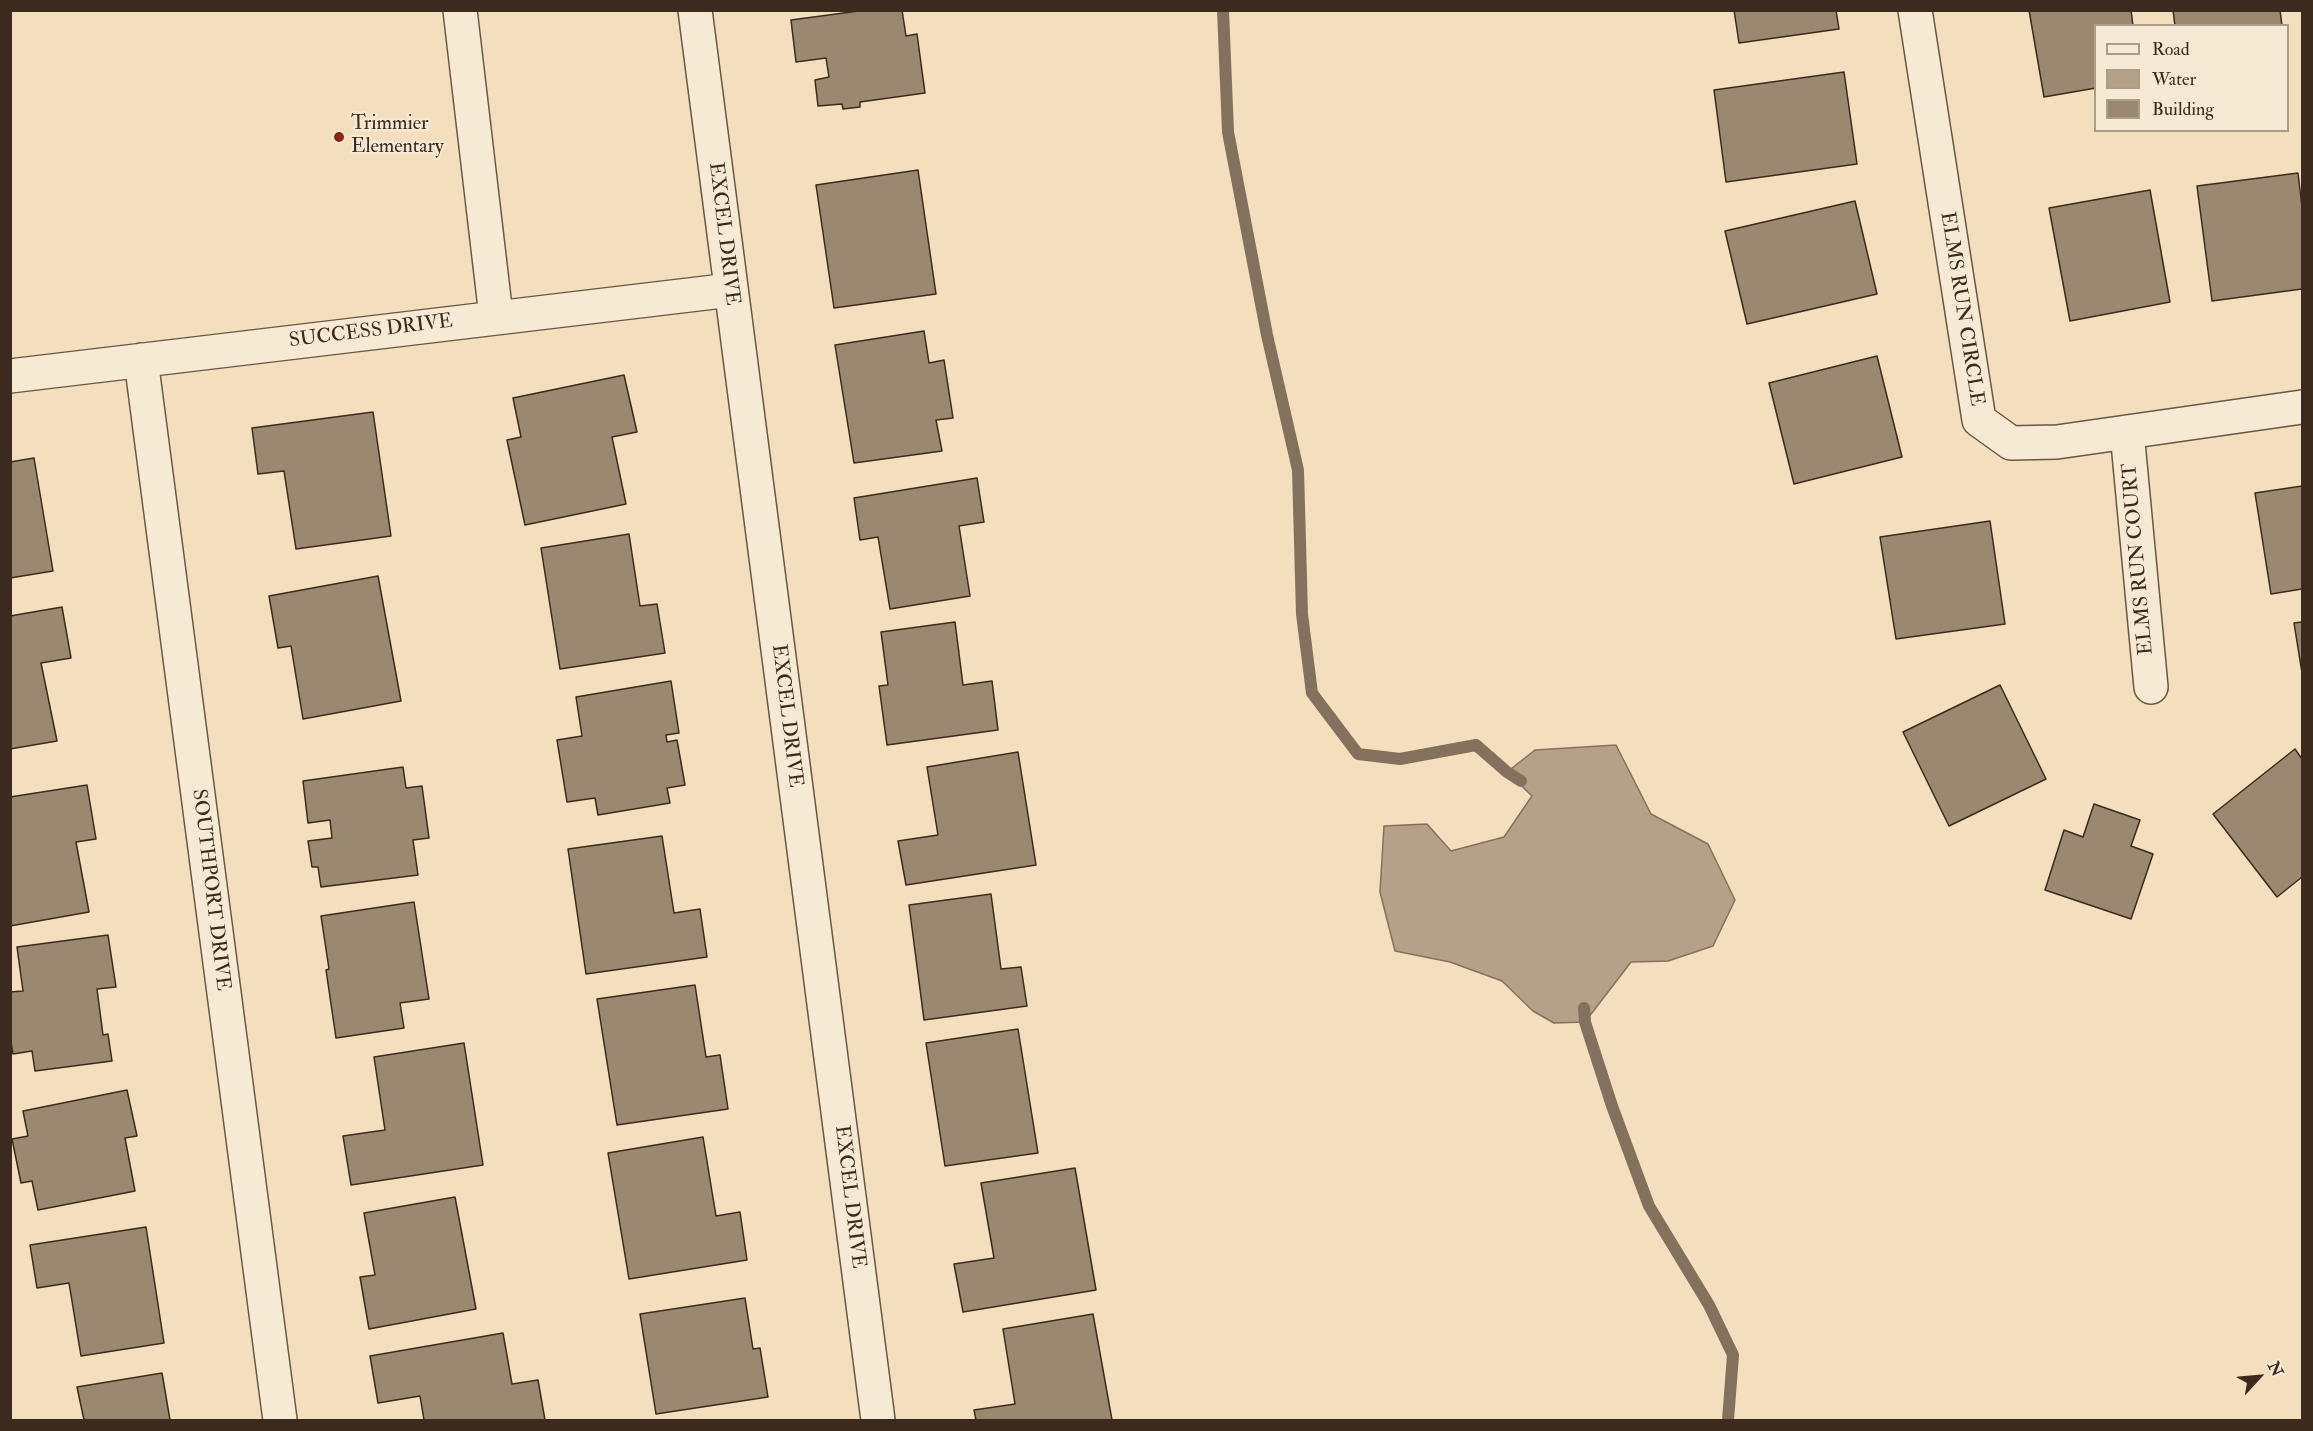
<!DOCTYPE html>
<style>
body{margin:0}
#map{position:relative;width:2313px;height:1431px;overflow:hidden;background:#f3dfbd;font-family:"IM FELL Double Pica",serif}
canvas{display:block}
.frame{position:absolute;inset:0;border:12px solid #3b2a1d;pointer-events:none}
.legend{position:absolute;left:2094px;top:24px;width:195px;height:108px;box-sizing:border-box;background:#f7ead4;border:2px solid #ac9d8b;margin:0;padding:8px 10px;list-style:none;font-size:18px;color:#3b2a1d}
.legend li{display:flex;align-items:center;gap:12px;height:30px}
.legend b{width:30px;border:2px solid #ac9d8b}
.north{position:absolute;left:2229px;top:1347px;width:60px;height:60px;-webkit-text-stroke:4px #f7ead4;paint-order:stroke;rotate:64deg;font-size:16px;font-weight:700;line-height:24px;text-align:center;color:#3b2a1d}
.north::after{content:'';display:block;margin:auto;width:21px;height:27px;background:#3b2a1d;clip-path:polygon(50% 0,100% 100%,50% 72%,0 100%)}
</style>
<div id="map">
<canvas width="2313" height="1431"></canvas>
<div class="frame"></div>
<ul class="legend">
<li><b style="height:8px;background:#f7ead4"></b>Road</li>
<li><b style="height:16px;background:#b4a187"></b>Water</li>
<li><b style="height:16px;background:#9b8870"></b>Building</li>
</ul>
<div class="north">N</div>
</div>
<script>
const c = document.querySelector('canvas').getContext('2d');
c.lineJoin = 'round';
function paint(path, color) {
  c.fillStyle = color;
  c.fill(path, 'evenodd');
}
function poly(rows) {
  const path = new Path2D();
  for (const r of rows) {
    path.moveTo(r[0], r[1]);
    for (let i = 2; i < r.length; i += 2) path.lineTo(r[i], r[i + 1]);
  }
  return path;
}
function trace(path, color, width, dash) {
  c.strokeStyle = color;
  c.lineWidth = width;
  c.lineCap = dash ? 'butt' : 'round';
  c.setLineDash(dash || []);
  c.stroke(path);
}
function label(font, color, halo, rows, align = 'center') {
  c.font = font + ' "IM FELL Double Pica",serif';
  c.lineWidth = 4.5;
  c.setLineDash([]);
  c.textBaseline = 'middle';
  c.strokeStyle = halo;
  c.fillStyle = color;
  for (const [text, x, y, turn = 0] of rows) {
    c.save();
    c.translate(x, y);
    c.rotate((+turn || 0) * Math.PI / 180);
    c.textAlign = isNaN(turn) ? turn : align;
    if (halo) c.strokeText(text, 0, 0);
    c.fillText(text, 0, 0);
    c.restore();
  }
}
const water = poly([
 [1616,745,1651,814,1708,844,1735,900,1713,946,1668,961,1631,962,1585,1022,1554,1023,1533,1011,1502,981,1450,962,1395,951,1380,892,1384,826,1427,824,1451,851,1504,837,1532,796,1507,772,1535,750,1616,745]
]);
paint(water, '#b4a187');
trace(water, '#84715d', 1.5);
trace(poly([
 [1223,10,1228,132,1267,335,1298,470,1302,614,1312,693,1358,754,1400,759,1476,745,1507,772,1521,781],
 [1584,1008,1585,1022,1612,1106,1649,1206,1709,1305,1733,1355,1728,1420]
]), '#84715d', 12);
const building = poly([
 [866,10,902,10,906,36,917,34,925,93,860,102,860,107,843,109,842,104,818,106,815,80,829,77,826,58,796,62,791,20,866,10],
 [1734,10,1836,10,1839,29,1739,43,1734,10],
 [2029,10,2131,10,2133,26,2096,26,2096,88,2044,97,2029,10],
 [2173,10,2280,10,2282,26,2175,26,2173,10],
 [1844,72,1857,164,1726,182,1714,90,1844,72],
 [918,170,936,294,834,308,816,185,918,170],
 [2298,173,2302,207,2302,289,2212,301,2197,186,2298,173],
 [2150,190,2170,302,2070,321,2049,208,2150,190],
 [1855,201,1877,294,1747,324,1725,231,1855,201],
 [924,331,929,363,944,360,953,418,936,420,942,451,854,463,835,345,924,331],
 [1877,356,1902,457,1794,484,1769,383,1877,356],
 [624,375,637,432,612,437,626,504,525,525,507,440,521,437,513,398,624,375],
 [373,412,391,536,296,549,284,471,258,474,252,428,373,412],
 [34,458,53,571,10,578,10,462,34,458],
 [977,478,984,522,959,526,970,596,890,609,878,537,860,540,854,498,977,478],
 [2302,486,2302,589,2271,594,2255,493,2302,486],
 [1990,521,2005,624,1896,639,1880,537,1990,521],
 [629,534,640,606,657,604,665,653,560,669,541,548,629,534],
 [378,576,401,701,303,719,291,646,278,648,269,596,378,576],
 [62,607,71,658,41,663,57,741,10,749,10,616,62,607],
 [955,622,963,685,992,681,998,730,887,745,879,686,888,685,881,632,955,622],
 [2302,622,2302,673,2294,623,2302,622],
 [671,681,679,733,666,735,667,742,677,740,685,785,667,788,670,803,598,815,595,798,567,802,557,740,582,736,576,697,671,681],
 [2000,685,2046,779,1949,826,1903,732,2000,685],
 [2295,749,2302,759,2302,877,2277,897,2213,814,2295,749],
 [1018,752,1036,865,906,885,898,841,938,835,927,767,1018,752],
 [403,767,406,788,422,786,429,838,413,840,418,875,321,887,318,867,312,867,308,841,332,838,330,820,308,823,303,781,403,767],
 [87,785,96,839,76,842,89,912,10,926,10,797,87,785],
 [2094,804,2140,820,2131,846,2153,854,2131,919,2045,890,2064,830,2083,837,2094,804],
 [662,836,674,913,700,909,707,957,586,974,568,849,662,836],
 [991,894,1001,969,1021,967,1027,1006,924,1020,909,905,991,894],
 [414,902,429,999,400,1003,404,1028,336,1038,326,970,329,969,321,916,414,902],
 [108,935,116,987,97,989,103,1035,108,1034,112,1061,35,1071,32,1051,13,1054,10,1035,10,992,23,991,17,947,108,935],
 [695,985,706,1057,720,1055,728,1109,617,1125,597,999,695,985],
 [1018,1029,1038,1153,945,1166,926,1043,1018,1029],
 [464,1043,483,1165,351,1185,343,1136,385,1130,374,1057,464,1043],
 [127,1090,137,1136,125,1138,135,1191,38,1210,32,1181,21,1183,12,1139,28,1136,23,1111,127,1090],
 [703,1137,716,1216,740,1212,747,1260,629,1279,608,1153,703,1137],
 [1075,1168,1096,1290,963,1312,954,1264,994,1258,981,1183,1075,1168],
 [455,1197,476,1309,369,1329,360,1277,375,1275,364,1213,455,1197],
 [146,1227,164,1343,81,1356,69,1283,37,1288,30,1245,146,1227],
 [745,1298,753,1349,760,1348,768,1397,656,1414,640,1314,745,1298],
 [1093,1314,1112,1420,976,1420,974,1410,1015,1404,1003,1329,1093,1314],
 [503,1333,512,1384,538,1380,545,1420,424,1420,420,1396,378,1403,370,1356,503,1333],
 [162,1373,170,1420,84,1420,77,1387,162,1373]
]);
paint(building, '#9b8870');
trace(building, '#3b2a1d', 1.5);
const minor = poly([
 [460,10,496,316],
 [695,10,878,1420],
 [1915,10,1979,420,2011,443,2057,442,2302,407],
 [141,360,280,1420],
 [10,376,731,290],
 [2127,432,2151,687]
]);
trace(minor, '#695745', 36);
trace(minor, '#f7ead4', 33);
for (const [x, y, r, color] of [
 [339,137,6,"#8f2418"]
]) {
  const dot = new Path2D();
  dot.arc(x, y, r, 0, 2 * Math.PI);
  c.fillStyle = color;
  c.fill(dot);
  trace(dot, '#f7ead4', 2);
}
label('20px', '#3b2a1d', '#f7ead4', [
 ["Trimmier",351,125],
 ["Elementary",351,148]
], 'left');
label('20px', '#3b2a1d', '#f7ead4', [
 ["EXCEL DRIVE",723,234,83],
 ["ELMS RUN CIRCLE",1961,309,81],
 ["SUCCESS DRIVE",371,332,-7],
 ["ELMS RUN COURT",2139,559,-95],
 ["EXCEL DRIVE",786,716,83],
 ["SOUTHPORT DRIVE",210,890,83],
 ["EXCEL DRIVE",849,1197,83]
]);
</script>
